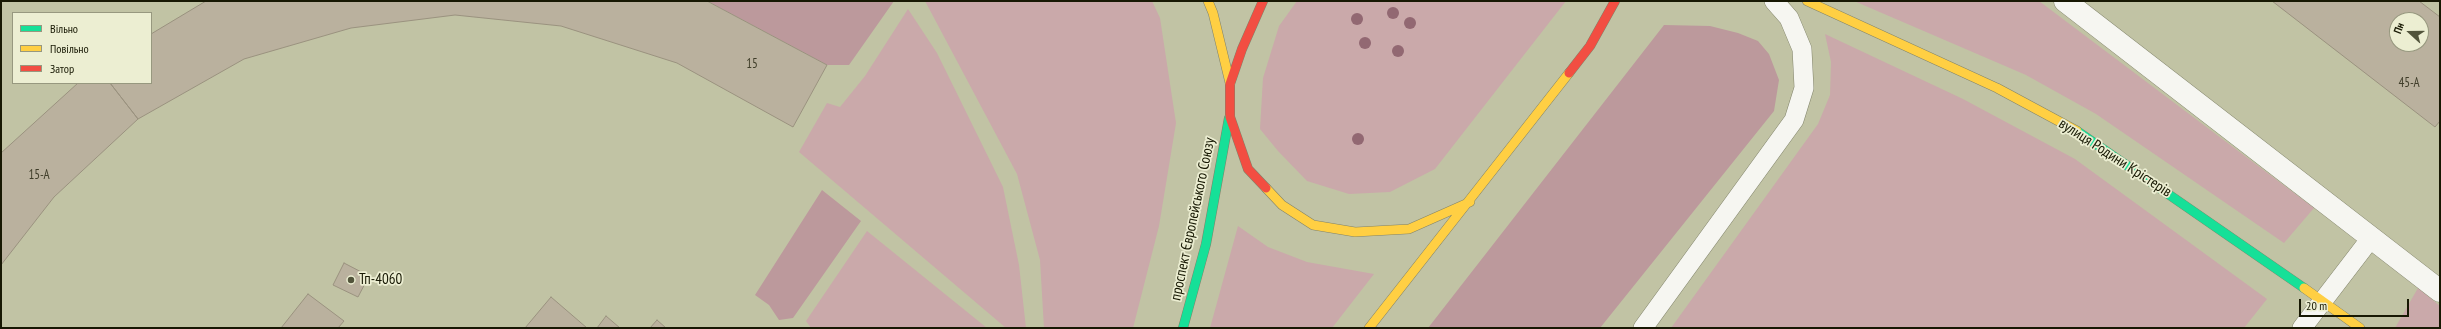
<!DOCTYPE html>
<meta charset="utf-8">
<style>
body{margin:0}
#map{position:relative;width:2441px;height:329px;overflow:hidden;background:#c1c3a4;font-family:"PT Sans Narrow",sans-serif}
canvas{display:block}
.frame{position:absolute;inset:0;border:2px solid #171803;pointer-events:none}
.legend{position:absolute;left:12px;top:12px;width:140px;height:72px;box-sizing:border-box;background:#eceed2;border:1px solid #97987f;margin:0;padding:5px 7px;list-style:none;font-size:12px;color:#171803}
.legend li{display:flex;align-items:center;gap:8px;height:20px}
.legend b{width:20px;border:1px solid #97987f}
.north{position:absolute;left:2389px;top:12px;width:40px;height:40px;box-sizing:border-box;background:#eceed2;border:1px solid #97987f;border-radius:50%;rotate:291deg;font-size:11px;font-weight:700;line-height:16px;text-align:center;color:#171803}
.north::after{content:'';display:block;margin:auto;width:14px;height:18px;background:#52543b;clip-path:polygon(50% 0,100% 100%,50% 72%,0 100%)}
.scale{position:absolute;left:2299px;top:299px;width:110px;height:18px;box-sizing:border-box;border:2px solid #171803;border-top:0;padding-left:5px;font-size:12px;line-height:14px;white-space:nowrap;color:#171803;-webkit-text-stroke:3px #eceed2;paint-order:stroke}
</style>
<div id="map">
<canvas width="2441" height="329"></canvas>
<div class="frame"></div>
<ul class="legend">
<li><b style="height:5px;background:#16e098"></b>Вільно</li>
<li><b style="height:5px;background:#ffcf43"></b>Повільно</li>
<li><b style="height:5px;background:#f24e42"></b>Затор</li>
</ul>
<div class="north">Пн</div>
<div class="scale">20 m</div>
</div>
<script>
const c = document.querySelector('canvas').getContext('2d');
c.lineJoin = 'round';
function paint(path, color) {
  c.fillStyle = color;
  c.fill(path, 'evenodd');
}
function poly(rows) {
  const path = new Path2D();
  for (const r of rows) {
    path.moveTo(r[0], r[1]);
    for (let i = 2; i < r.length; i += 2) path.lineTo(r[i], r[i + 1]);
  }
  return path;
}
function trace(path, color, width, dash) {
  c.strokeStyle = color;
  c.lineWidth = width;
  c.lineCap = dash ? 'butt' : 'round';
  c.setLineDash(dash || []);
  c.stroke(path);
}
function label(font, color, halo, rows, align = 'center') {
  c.font = font + ' "PT Sans Narrow",sans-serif';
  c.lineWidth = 3.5;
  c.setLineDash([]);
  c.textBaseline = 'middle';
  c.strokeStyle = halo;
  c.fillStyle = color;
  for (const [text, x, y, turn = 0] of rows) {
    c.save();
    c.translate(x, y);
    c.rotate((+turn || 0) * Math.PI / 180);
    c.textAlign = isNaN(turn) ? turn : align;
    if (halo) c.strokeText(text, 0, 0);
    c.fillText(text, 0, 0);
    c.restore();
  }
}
paint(poly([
 [925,1,1152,1,1160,18,1176,123,1159,226,1133,328,1044,328,1040,260,1017,174],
 [1297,1,1566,1,1435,169,1390,192,1349,194,1307,181,1278,151,1260,129,1263,78,1279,26],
 [1854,1,2039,1,2314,208,2284,243,2096,114,2026,75],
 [908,9,937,53,1003,187,1019,265,1026,328,1006,328,799,152,827,103,840,107,865,76],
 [1825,34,1963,99,2075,159,2267,299,2244,328,1671,328,1818,124,1830,95,1831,62],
 [1238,226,1268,247,1307,262,1374,274,1332,328,1210,328],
 [867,231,987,328,811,328,806,321],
 [2418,288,2440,306,2440,328,2395,328]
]), '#caa9aa');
paint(poly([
 [707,1,894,1,849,65,827,65],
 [1664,25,1710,26,1738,33,1758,41,1769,54,1779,80,1774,111,1600,328,1428,328],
 [822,190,861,221,793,318,779,320,769,305,755,295]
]), '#bc999c');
const building = poly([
 [206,1,707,1,827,65,793,127,677,63,561,26,455,15,351,28,244,59,138,119,110,83,151,83,151,34,206,1],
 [2272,1,2419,1,2440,17,2440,121,2435,127,2272,1],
 [2397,20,2421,20,2421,44,2397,44,2397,20],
 [78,83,110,83,138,119,54,197,1,265,1,153,78,83],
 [344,263,369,276,358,297,333,285,344,263],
 [308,294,344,321,338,328,281,328,308,294],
 [551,297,587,328,525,328,551,297],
 [606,316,620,328,597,328,606,316],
 [657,320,666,328,650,328,657,320]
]);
paint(building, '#bab19e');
trace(building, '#9a927f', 1);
const lane = poly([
 [1643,328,1794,120,1804,88,1802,49,1789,18,1774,1],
 [2302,328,2371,238]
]);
const street = poly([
 [2065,1,2440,291]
]);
const fast = poly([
 [2077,131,2304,288],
 [1183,328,1206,244,1229,118]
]);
const slow = poly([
 [1208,1,1213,13,1230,83],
 [1807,1,1997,88,2077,131],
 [1266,188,1282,205,1313,225,1355,232,1409,229,1470,202],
 [2304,288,2360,328],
 [1369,328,1569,73]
]);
const jam = poly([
 [1263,1,1242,49,1230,84,1230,117,1248,169,1266,188],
 [1569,73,1590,46,1615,1]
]);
trace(lane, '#81836a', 20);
trace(street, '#81836a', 23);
trace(fast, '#81836a', 10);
trace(slow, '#81836a', 10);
trace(jam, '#81836a', 10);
trace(lane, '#f6f6f1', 19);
trace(street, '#f6f6f1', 22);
trace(fast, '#16e098', 9);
trace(slow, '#ffcf43', 9);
trace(jam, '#f24e42', 9);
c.fillStyle = '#926872';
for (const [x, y] of [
 [1393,13],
 [1357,19],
 [1410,23],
 [1365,43],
 [1398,51],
 [1358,139]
]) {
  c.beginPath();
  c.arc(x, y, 6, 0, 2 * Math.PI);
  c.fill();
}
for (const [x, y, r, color] of [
 [351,280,4,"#52543b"]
]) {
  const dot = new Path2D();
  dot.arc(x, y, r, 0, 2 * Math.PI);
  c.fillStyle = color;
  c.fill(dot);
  trace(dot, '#eceed2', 1.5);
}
label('13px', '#403e2a', null, [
 ["15",752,64],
 ["45-А",2409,83],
 ["15-А",39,175]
]);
label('15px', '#171803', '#eceed2', [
 ["вулиця Родини Крістерів",2115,158,33],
 ["проспект Європейського Союзу",1193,219,-78]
]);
label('15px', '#171803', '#eceed2', [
 ["Тп-4060",359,280]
], 'left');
</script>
